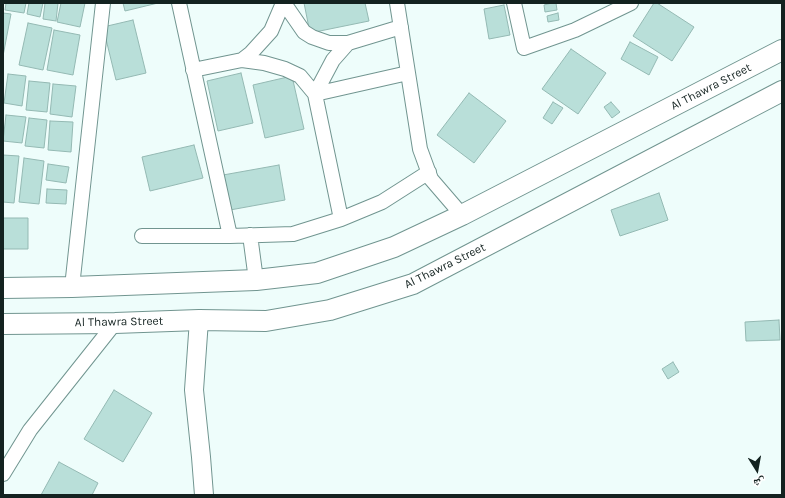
<!DOCTYPE html>
<meta charset="utf-8">
<style>
body{margin:0}
#map{position:relative;width:785px;height:498px;overflow:hidden;background:#eefdfb;font-family:Karla,"Noto Naskh Arabic",sans-serif}
canvas{display:block}
.frame{position:absolute;inset:0;border:4px solid #132220;pointer-events:none}
.north{position:absolute;left:737px;top:450px;width:40px;height:40px;-webkit-text-stroke:3px #fff;paint-order:stroke;rotate:169deg;font-size:11px;font-weight:700;line-height:16px;text-align:center;color:#132220}
.north::after{content:'';display:block;margin:auto;width:14px;height:18px;background:#132220;clip-path:polygon(50% 0,100% 100%,50% 72%,0 100%)}
</style>
<div id="map">
<canvas width="785" height="498"></canvas>
<div class="frame"></div>
<div class="north">ش</div>
</div>
<script>
const c = document.querySelector('canvas').getContext('2d');
c.lineJoin = 'round';
function paint(path, color) {
  c.fillStyle = color;
  c.fill(path, 'evenodd');
}
function poly(rows) {
  const path = new Path2D();
  for (const r of rows) {
    path.moveTo(r[0], r[1]);
    for (let i = 2; i < r.length; i += 2) path.lineTo(r[i], r[i + 1]);
  }
  return path;
}
function trace(path, color, width, dash) {
  c.strokeStyle = color;
  c.lineWidth = width;
  c.lineCap = dash ? 'butt' : 'round';
  c.setLineDash(dash || []);
  c.stroke(path);
}
function label(font, color, halo, rows, align = 'center') {
  c.font = font + ' Karla,sans-serif';
  c.lineWidth = 4;
  c.setLineDash([]);
  c.textBaseline = 'middle';
  c.strokeStyle = halo;
  c.fillStyle = color;
  for (const [text, x, y, turn = 0] of rows) {
    c.save();
    c.translate(x, y);
    c.rotate((+turn || 0) * Math.PI / 180);
    c.textAlign = isNaN(turn) ? turn : align;
    if (halo) c.strokeText(text, 0, 0);
    c.fillText(text, 0, 0);
    c.restore();
  }
}
const building = poly([
 [6,3,26,3,24,13,5,10,6,3],
 [29,3,43,3,40,17,27,14,29,3],
 [45,3,58,3,56,21,43,19,45,3],
 [61,3,85,3,80,27,57,22,61,3],
 [123,3,158,3,125,11,123,3],
 [304,3,365,3,369,21,310,33,304,3],
 [552,3,556,3,557,10,545,12,544,5,552,3],
 [654,3,657,3,694,27,672,61,633,36,654,3],
 [504,5,510,35,489,39,484,9,504,5],
 [3,13,11,14,3,56,3,13],
 [558,13,559,20,548,22,547,16,558,13],
 [133,20,146,73,116,80,103,27,133,20],
 [28,23,52,28,43,70,19,65,28,23],
 [54,30,80,35,73,75,47,70,54,30],
 [630,42,658,57,649,75,621,59,630,42],
 [571,49,606,73,578,114,542,89,571,49],
 [241,73,253,123,218,131,207,81,241,73],
 [8,74,26,76,22,106,4,103,8,74],
 [292,76,304,129,265,138,253,85,292,76],
 [29,81,50,83,47,112,26,110,29,81],
 [53,84,76,86,72,117,50,114,53,84],
 [469,93,506,121,474,163,437,135,469,93],
 [553,102,563,108,552,124,543,118,553,102],
 [611,102,620,112,612,118,604,107,611,102],
 [6,115,26,117,22,143,3,141,6,115],
 [29,118,47,120,44,148,25,146,29,118],
 [50,121,73,122,71,152,48,150,50,121],
 [194,145,203,178,150,191,142,157,194,145],
 [3,155,19,156,14,203,3,202,3,155],
 [24,158,44,161,39,204,19,202,24,158],
 [48,164,69,167,66,183,46,180,48,164],
 [279,165,285,200,230,210,223,175,279,165],
 [47,189,67,190,66,204,46,203,47,189],
 [659,193,668,220,620,236,611,210,659,193],
 [3,218,28,218,28,249,3,249,3,218],
 [779,320,780,340,746,341,745,322,779,320],
 [673,362,679,372,668,379,662,369,673,362],
 [114,390,152,413,123,462,84,439,114,390],
 [59,462,98,483,92,495,41,495,59,462]
]);
paint(building, '#b9dfd9');
trace(building, '#94b9b3', 1);
const minor = poly([
 [179,3,230,236],
 [284,3,304,32,312,37,329,43,348,43,401,27],
 [397,3,420,149,431,179,462,215],
 [514,3,524,48,575,30,631,3],
 [242,60,264,63,285,69,300,76,315,94,341,219],
 [193,70,242,60,251,53,271,31,283,3],
 [315,94,408,73],
 [315,94,333,60,348,43],
 [250,235,256,280],
 [142,236,230,236,293,234,341,219,382,202,429,172],
 [72,287,103,3],
 [3,474,30,430,115,323]
]);
const tertiary = poly([
 [199,320,194,390,201,457,204,495]
]);
const secondary = poly([
 [3,288,72,287,256,280,317,273,394,247,462,215,782,50],
 [3,324,115,323,199,320,266,321,330,310,413,284,782,91]
]);
trace(minor, '#719590', 16);
trace(tertiary, '#719590', 20);
trace(secondary, '#719590', 22);
trace(minor, '#fff', 14);
trace(tertiary, '#fff', 18);
trace(secondary, '#fff', 20);
label('12px', '#132220', '#fff', [
 ["Al Thawra Street",711,87,-27],
 ["Al Thawra Street",445,266,-26],
 ["Al Thawra Street",119,322,-1]
]);
</script>
